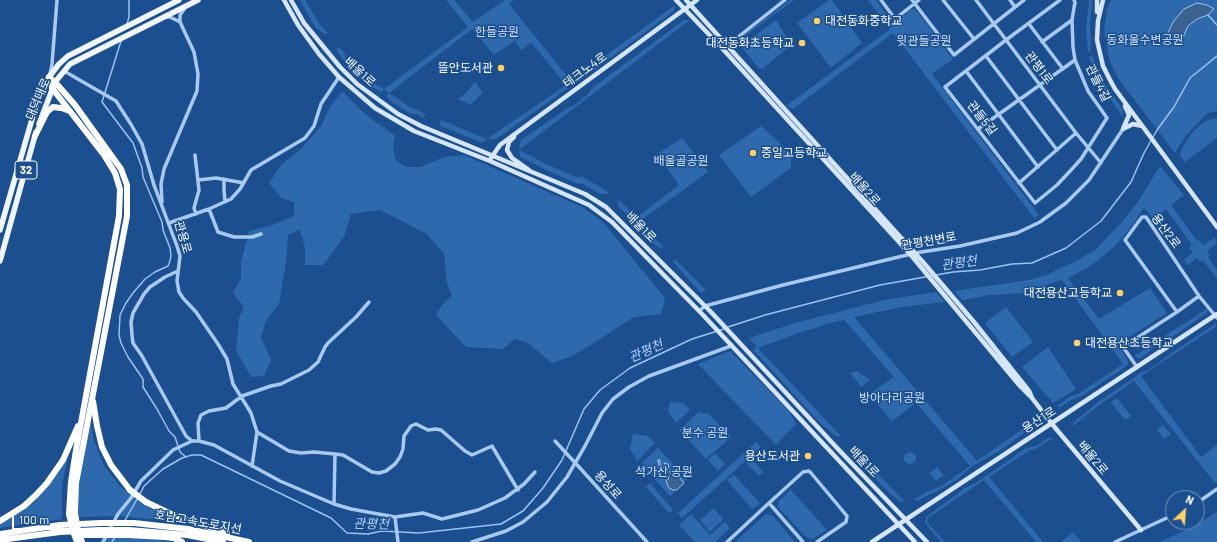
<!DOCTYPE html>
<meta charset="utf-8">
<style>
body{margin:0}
#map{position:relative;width:1217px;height:542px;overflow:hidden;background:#1b4f8f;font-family:Barlow,sans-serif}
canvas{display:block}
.north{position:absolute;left:1165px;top:490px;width:40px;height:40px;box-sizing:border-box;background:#1b4f8f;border:1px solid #7695bc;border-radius:50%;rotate:26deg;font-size:11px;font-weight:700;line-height:16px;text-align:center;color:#fff}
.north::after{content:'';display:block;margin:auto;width:14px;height:18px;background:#ffd166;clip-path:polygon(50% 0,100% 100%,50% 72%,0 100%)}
.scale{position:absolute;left:12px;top:512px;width:64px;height:18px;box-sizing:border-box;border:2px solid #fff;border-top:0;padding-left:5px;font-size:12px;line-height:14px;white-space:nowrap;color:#fff;-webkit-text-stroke:3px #1b4f8f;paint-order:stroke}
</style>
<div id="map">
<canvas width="1217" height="542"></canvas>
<div class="north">N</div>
<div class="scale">100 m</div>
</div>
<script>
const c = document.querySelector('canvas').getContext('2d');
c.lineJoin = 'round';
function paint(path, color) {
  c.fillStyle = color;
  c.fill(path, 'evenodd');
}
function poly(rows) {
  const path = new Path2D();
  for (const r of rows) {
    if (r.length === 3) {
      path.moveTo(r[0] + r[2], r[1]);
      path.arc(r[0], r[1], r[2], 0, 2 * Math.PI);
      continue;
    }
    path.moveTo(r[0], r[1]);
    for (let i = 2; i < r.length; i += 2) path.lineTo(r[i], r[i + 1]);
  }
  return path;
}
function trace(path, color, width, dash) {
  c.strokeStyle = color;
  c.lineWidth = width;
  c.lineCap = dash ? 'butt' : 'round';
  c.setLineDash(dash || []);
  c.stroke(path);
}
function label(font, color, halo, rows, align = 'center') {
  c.font = font + ' Barlow,"Noto Sans KR",sans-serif';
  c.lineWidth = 3;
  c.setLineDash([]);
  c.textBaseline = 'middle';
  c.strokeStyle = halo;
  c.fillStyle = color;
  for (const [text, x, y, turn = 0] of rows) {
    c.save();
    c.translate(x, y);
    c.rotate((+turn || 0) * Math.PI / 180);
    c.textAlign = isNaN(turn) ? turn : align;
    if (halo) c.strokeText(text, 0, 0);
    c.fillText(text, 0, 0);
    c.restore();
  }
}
paint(poly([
 [300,0,305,0,320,25,328,33,325,34,316,28],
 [446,0,454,0,473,22,505,0,514,0,509,4,571,81,675,5,674,11,574,85,571,81,566,85,568,88,496,139,487,139,482,143,441,126,439,123,441,120,487,139,566,85,531,42,522,50,515,42,522,36,494,55,472,29,389,93,410,107,426,114,423,118,416,114,411,114,393,103,386,96,389,93,384,89,381,92,371,87,344,61,337,51,337,48,339,47,344,52,346,58,358,70,369,80,384,89,468,27],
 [790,0,794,0,734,44,736,41],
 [829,0,832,0,862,43,831,68,797,23],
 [868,0,876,0,894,24,912,9,916,10,953,59,932,74,1039,215,1034,218,893,33,793,109,786,106,890,29],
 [1089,0,1092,0,1092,5,1090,23,1091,50,1088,53,1086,30],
 [1111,0,1217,0,1217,111,1206,114,1184,138,1175,153,1120,81,1113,68,1109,58,1104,31,1107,9],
 [684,20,690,20,519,150,546,164,576,177,583,177,608,192,607,194,600,194,583,184,576,183,546,170,539,166,520,157,519,150,521,140,569,107,576,104,589,93,592,88],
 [776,20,791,45,762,69,761,68,759,69,741,46],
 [1092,55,1100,77,1123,110,1123,117,1098,81,1089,57],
 [475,82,483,93,470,105,458,99,467,92],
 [342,91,365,114,395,136,393,147,396,161,407,167,420,167,444,157,464,155,582,207,603,222,665,298,661,314,634,317,583,350,567,358,552,363,528,343,515,339,503,349,466,347,436,315,442,305,452,295,447,283,444,254,427,234,380,210,351,214,344,237,323,265,305,265,305,248,300,230,288,235,286,262,279,304,266,320,261,338,271,360,264,376,251,377,236,350,239,318,244,307,233,293,241,278,241,262,249,231,270,226,294,216,294,202,281,198,269,183,281,165,301,149,321,126,330,107],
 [1217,118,1217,138,1185,162,1180,156,1182,149,1191,134,1200,125,1208,120],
 [761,126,794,156,791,159,791,168,751,197,719,155],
 [682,138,708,172,640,221,648,232,664,247,659,248,655,244,650,242,643,234,637,224,640,221,636,217,633,221,619,207,617,201,619,200,637,217,679,185,657,154],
 [1160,166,1184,195,1171,205,1197,241,1199,240,1203,245,1214,238,1217,242,1217,243,1207,251,1210,255,1208,257,1217,270,1217,279,1203,260,1200,262,1197,258,1188,265,1184,259,1193,253,1189,248,1192,245,1166,209,1153,219,1144,207,1134,223,1117,244,1096,262,1085,269,1068,278,1099,319,1150,288,1167,313,1118,344,1128,361,1128,364,1125,367,1082,396,1071,400,1060,407,1057,406,1071,396,1078,394,1123,364,1062,280,1023,293,991,295,962,300,954,291,1029,280,1046,275,1078,260,1095,250,1121,223,1137,203],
 [675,259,706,290,704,292,700,292,674,263,673,261],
 [936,292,945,302,902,307,854,317,977,461,1037,419,1037,423,1004,448,971,467,958,479,936,492,928,495,918,501,913,500,926,492,941,486,970,466,916,403,892,421,869,394,894,377,844,320,830,323,793,335,758,348,841,436,837,437,819,422,754,351,754,349,757,347,749,338,795,323,884,300],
 [1006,307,1033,342,1012,357,985,323],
 [1208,308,1207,313,1172,337,1153,347,1149,352,1139,359,1134,356],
 [1215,324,1217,326,1141,376,1201,457,1217,445,1217,482,1215,483,1134,381,1098,406,1073,426,1073,423,1098,402,1142,372,1150,369,1167,356],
 [1048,347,1076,389,1053,403,1022,367],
 [730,351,789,411,796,424,776,445,698,364],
 [857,371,870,380,861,387,850,373],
 [1117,398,1131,416,1125,420,1111,402],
 [670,402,684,403,690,410,676,423,668,412],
 [699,412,709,414,731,437,706,459,679,430],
 [90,417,94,440,104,466,121,487,148,507,182,522,118,516,79,517,78,483],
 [1163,425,1171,434,1164,439,1157,430],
 [633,434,648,436,655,443,637,461,630,449],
 [1048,438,1053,438,1037,448,1027,452,989,477,1043,542,1036,542,984,480,928,518,927,522,945,542,941,542,925,523,926,517,965,488,979,481,1026,448,1036,446],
 [756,442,761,447,682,518,678,513],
 [658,448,687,479,670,496,641,464],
 [853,448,905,502,899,501,885,489,853,455],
 [910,458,6],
 [715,453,725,464,718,471,708,460],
 [68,456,62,486,62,519,0,528,0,523,10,518,34,502,53,479],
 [751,458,763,472,759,476,746,463],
 [937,467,944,475,936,481,929,473],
 [734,475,760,503,752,509,727,480],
 [650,483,673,510,669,513,646,487],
 [790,489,827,530,812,539,806,537,778,507,779,501,787,494],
 [714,508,723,519,710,532,700,520],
 [1217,512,1217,542,1160,542,1194,526],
 [691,514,710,535,725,522,730,528,715,542,695,542,679,525],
 [766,514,772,515,795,542,735,542],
 [1073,532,1081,542,1061,542],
 [107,537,159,540,167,542,104,542]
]), '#2e69ad');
const water = poly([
 [1197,3,1207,5,1214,9,1208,15,1197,19,1188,26,1183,37,1179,41,1174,42,1168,33,1173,22,1184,9,1197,3],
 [658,460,660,460,660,464,664,468,665,472,667,472,667,466,665,466,664,463,668,464,669,466,668,469,669,471,672,475,674,471,679,474,679,477,684,483,677,490,673,490,669,488,666,481,669,478,663,472,662,467,659,465,658,460]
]);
paint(water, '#3c6290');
trace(water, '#9cc4f0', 1);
trace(poly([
 [1208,15,1217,25],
 [127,24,129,17,129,0],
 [121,41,102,102,133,143,142,168,143,177,162,222,163,230,170,248,171,255,170,261,168,266,155,272,145,279,133,293,126,303,120,315,119,335,121,343,128,357,143,379,143,387,157,409,169,431,175,437,180,452,186,457],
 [728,327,765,315,880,285,953,272,980,270,1012,264,1032,263,1066,248,1101,221,1131,182,1144,153,1157,130,1174,107,1190,78,1217,56],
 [139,496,144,486,163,469,182,458,192,455,201,455,331,518,347,533,368,534,382,531,419,533,501,524,523,511,543,488,562,460,584,409,600,390,630,368,692,339,724,329],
 [124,522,137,499],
 [112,542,115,537]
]), '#9cc4f0', 1.5);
trace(poly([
 [881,0,895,19,919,0],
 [912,0,954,55,1024,0],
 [943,0,974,39],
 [976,0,1076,133,1101,163],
 [1010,0,1015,7],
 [1060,0,1006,40,945,87,1035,203,1057,185,1072,169,1081,159,1107,118,1088,91,1075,60,1073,47,1072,20,1075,2,1074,0],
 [167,17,170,17,180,22,180,15,185,8],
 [1029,24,1063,69],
 [1042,42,1072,20],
 [728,45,785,0],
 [986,56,1057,150],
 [64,71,116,101,132,126,142,144,154,185,177,246,180,256,177,281,179,292,183,298,196,312,218,344,227,359,233,384,251,413,257,432,252,466],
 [966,71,1038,167],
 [50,74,52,64,57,0],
 [978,129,1075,60],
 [195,155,199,190,194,208,196,214],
 [224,179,224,190,225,202],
 [198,180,216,178,244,183],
 [1019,183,1076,133],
 [162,202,161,184,164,169,197,91,198,74,194,52,180,22],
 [209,209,218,232,234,237,252,237,261,234],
 [169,223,209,209,231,199,240,189,251,170,305,138,314,126,321,104,339,77],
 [178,271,165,277,150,287,144,294,133,313,131,322,132,335,133,343,142,356,186,436,192,441,199,441,214,445,280,481,334,504,351,509,395,517,423,513,442,519,478,510,505,498,524,484,535,472],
 [699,311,705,306,783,285,915,253,960,246,1017,233,1040,222,1066,203,1089,180,1123,129],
 [1177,312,1125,240,1142,217,1146,217,1199,296,1217,318],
 [1137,367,1123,347,1177,312,1199,296],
 [257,432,289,451,301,453,314,452,335,454,334,504],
 [199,441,198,423,201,415,209,411,226,408,242,396,271,386,281,384,309,370,318,362,325,347,328,343,356,317,369,302],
 [335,454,343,455,372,472,379,473,386,471,395,464,400,457,403,449,404,436,411,426,416,424,428,430,436,429,441,430,465,451,472,455,492,446,518,490],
 [579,467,647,542],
 [769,503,803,472,809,471,811,473,847,516,846,522,817,542],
 [1197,503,1217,489],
 [395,517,398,542],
 [103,542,118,514,131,498,141,481,173,450,192,441],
 [472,542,506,531,523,522,547,502,567,477,585,446,602,413,613,399,629,387,649,376,731,346],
 [727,542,769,503,803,542],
 [1115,542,1173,515]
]), '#a9c9ee', 3.5);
trace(poly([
 [284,0,298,25,319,54,339,77,375,108,414,131,490,161,589,205,612,222,703,315,915,542],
 [291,0,304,23,340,67,357,84,398,114,421,126,585,194,606,207,711,312,838,449,927,542],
 [676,0,721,47,910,254,1020,386,1031,397],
 [686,0,923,262,974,322,1029,391,1032,398,1052,424,1141,530],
 [1097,0,1097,12],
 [1103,0,1098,21,1097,40,1103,66,1109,78,1115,89,1217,227],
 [1123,129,1129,115,1125,106],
 [1123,129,1133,124,1142,126],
 [514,137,509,142,507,150,512,158,529,170],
 [491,158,500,145,697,0],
 [872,542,1217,314]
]), '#d6e6fa', 4.5);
trace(poly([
 [39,124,55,82,70,64,198,0],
 [0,230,39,95,49,77,59,64,68,56,179,0],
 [0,261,36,132]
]), '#f0f6ff', 5.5);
trace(poly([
 [49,77,55,82,75,105,121,169,127,185,127,216,76,483,75,513],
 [49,77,52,88,104,155,115,173,120,189,119,216,76,450,71,482,69,514],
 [35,136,47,112,53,107,61,108,70,111],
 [93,401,97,426,102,447,111,465,130,490],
 [146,502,171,514,227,533],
 [0,521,24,506,36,495,47,483,63,460,78,426],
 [134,523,188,529,249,542],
 [129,530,187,535,223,542],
 [0,534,60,525,101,523],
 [78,535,99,535],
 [127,535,164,537,174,538,182,542],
 [0,540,60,532,100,530]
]), '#fff', 6);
trace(poly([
 [555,441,579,467]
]), '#a9c9ee', 3.5);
trace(poly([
 [130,490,146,502],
 [75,513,78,530,82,542],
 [69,514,73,531,77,542],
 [101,523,134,523],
 [100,530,129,530],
 [99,535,127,535]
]), '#fff', 6);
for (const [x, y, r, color] of [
 [817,21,4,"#ffd166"],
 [802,43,4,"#ffd166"],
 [501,68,4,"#ffd166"],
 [753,153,4,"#ffd166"],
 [1120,293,4,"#ffd166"],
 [1077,343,4,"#ffd166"],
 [808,456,4,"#ffd166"]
]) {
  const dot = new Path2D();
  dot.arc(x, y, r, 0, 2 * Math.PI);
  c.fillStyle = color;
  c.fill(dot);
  trace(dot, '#1b4f8f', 1.5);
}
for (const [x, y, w] of [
 [26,170,22]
]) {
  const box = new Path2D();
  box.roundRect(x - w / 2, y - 9, w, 18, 3);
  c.fillStyle = '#1b4f8f';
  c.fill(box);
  trace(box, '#fff', 1);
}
label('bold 11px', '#fff', null, [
 ["32",26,170]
]);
label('12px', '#fff', '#1b4f8f', [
 ["대전동화중학교",825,21,"left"],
 ["대전동화초등학교",794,43],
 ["뜰안도서관",493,68],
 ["중일고등학교",761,153,"left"],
 ["대전용산고등학교",1112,293],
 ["대전용산초등학교",1085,343,"left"],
 ["용산도서관",800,456]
], 'right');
label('12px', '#cfe3fa', '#1b4f8f', [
 ["한들공원",497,32],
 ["동화울수변공원",1145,40],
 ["윗관들공원",924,41],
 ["배울골공원",681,161],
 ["방아다리공원",892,398],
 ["분수 공원",705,433],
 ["석가산 공원",664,472]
]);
label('12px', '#fff', '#1b4f8f', [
 ["관평1로",1039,68,53],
 ["테크노4로",585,70,-36],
 ["배울1로",360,72,43],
 ["관들4길",1098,83,63],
 ["대덕대로",38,99,-67],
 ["관들5길",982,118,52],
 ["배울2로",865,189,48],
 ["배울1로",641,227,45],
 ["용산2로",1166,231,53],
 ["관용로",183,237,74],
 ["관평천변로",929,241,-10],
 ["용산1로",1039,420,-33],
 ["배울2로",1093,458,50],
 ["배울1로",864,462,46],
 ["용성로",608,485,48],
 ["호남고속도로지선",198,522,10]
]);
label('italic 13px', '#b5d3f5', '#1b4f8f', [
 ["관평천",959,263,-8],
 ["관평천",646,351,-25],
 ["관평천",371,524,1]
]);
</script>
